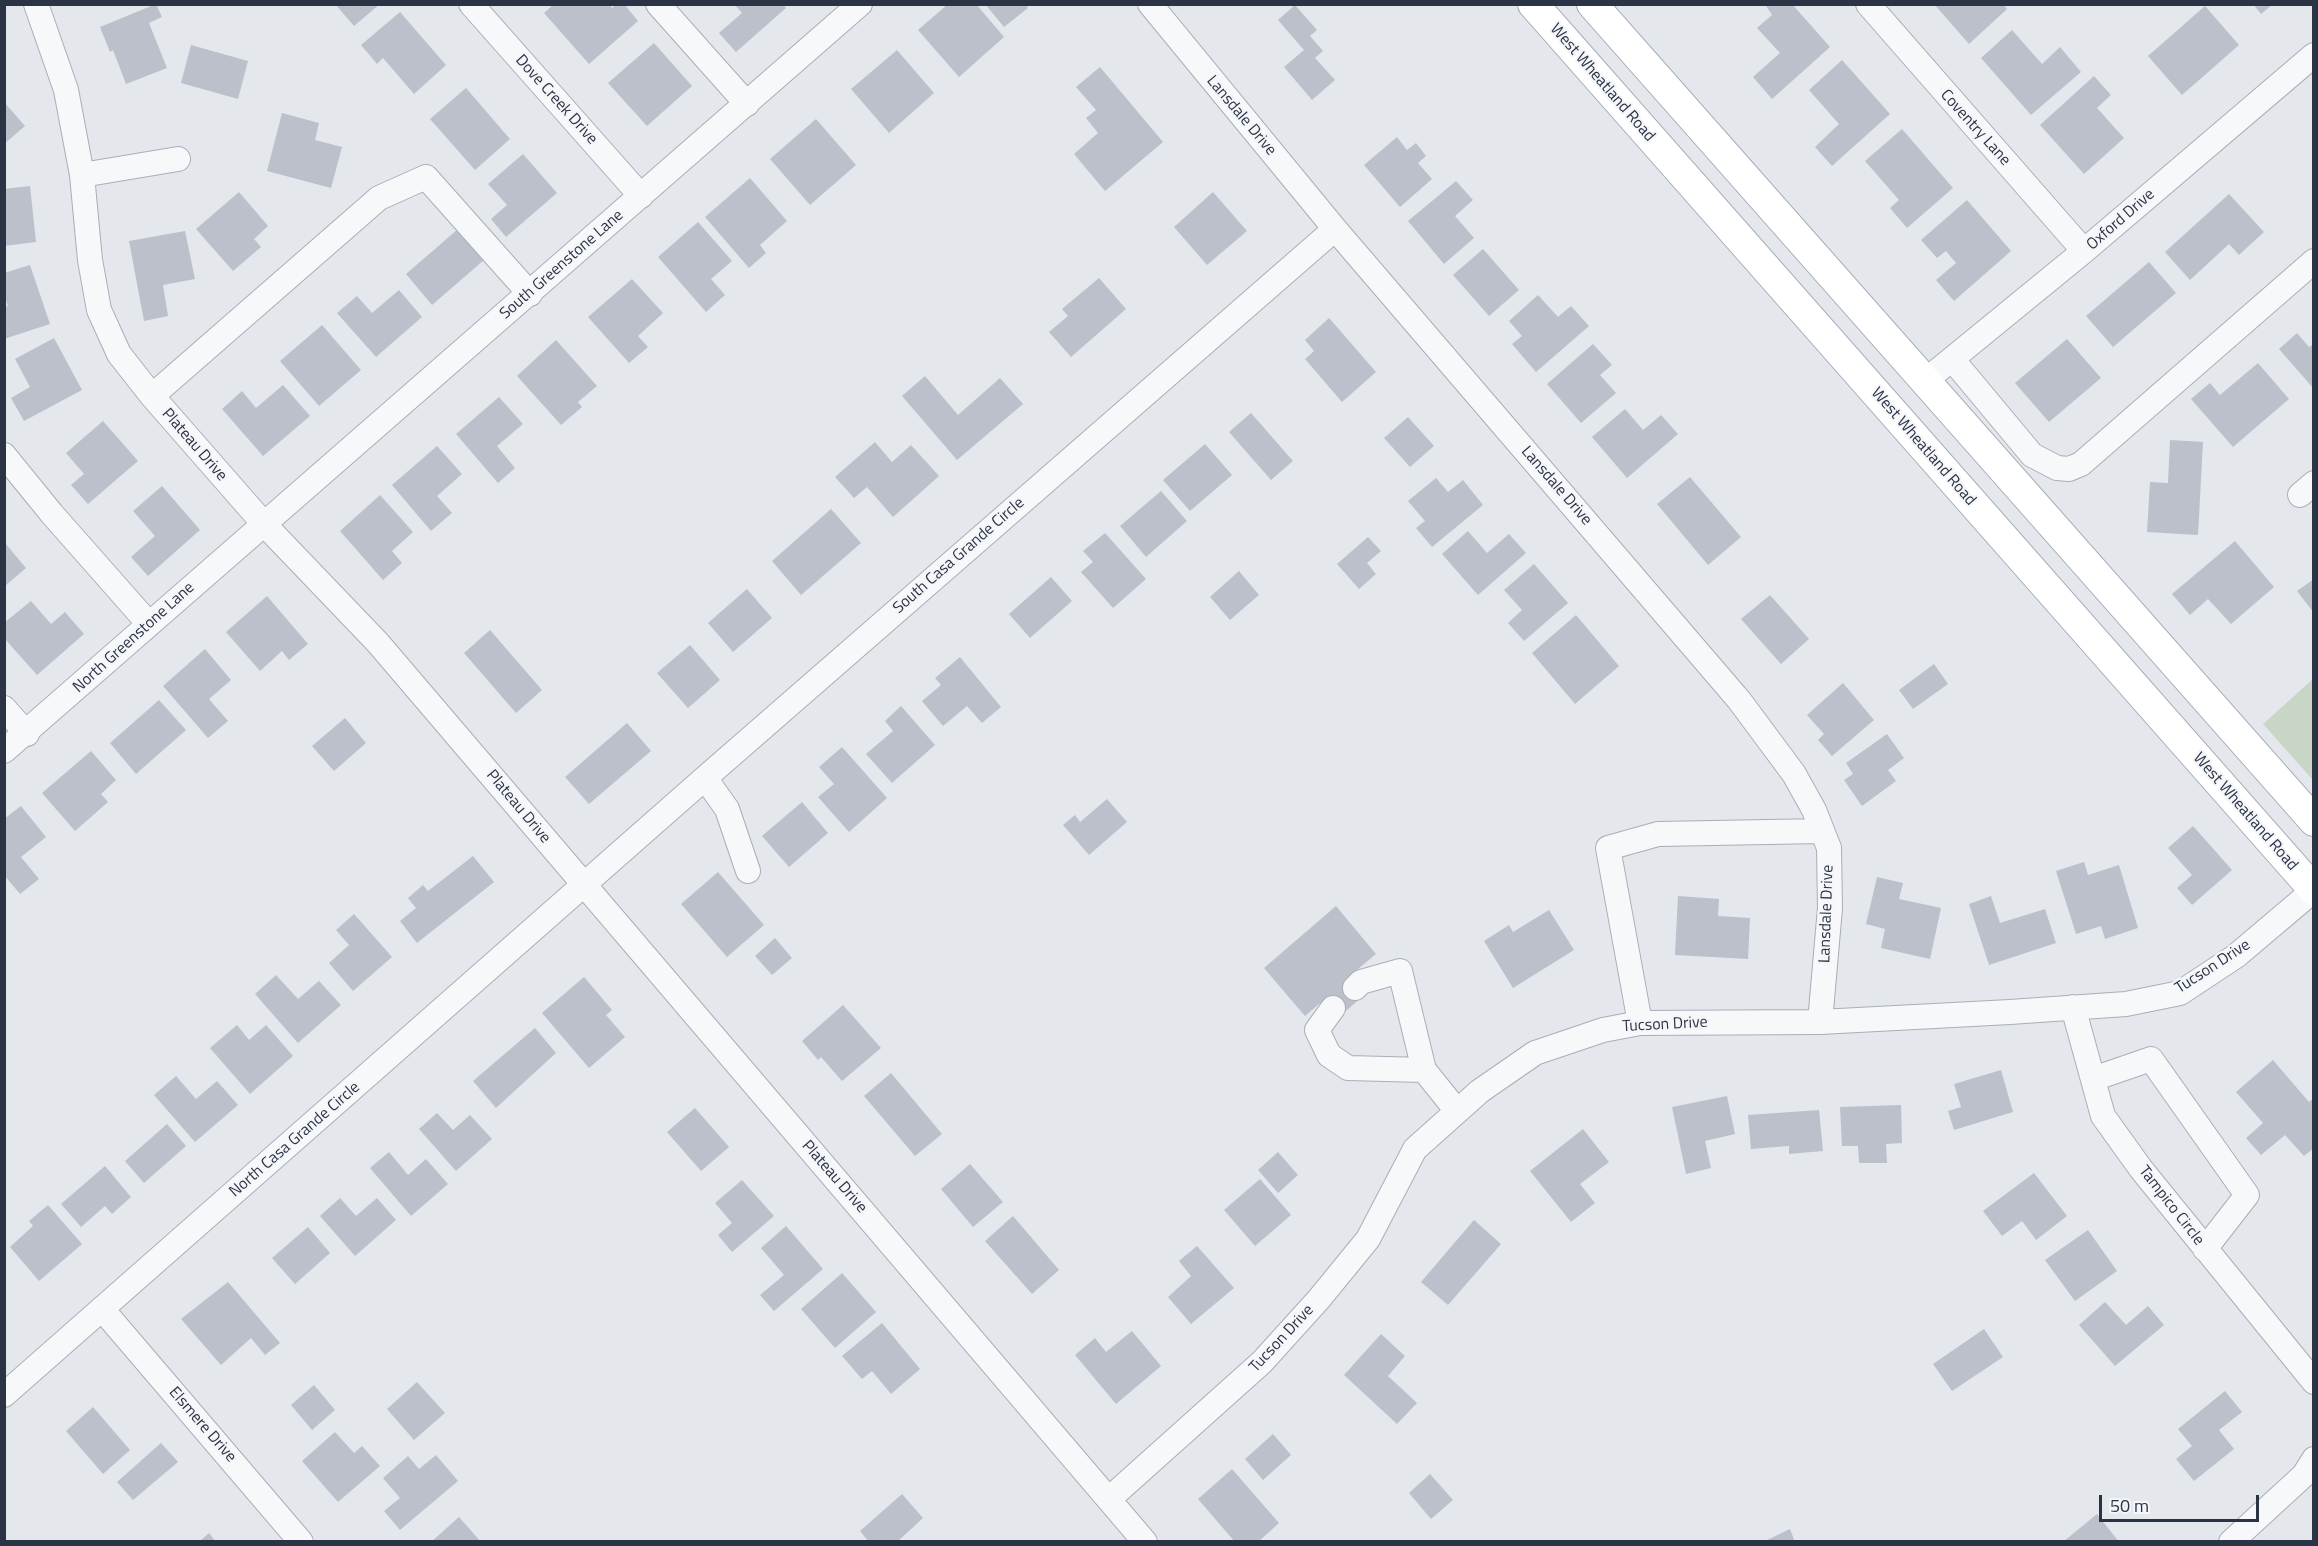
<!DOCTYPE html>
<style>
body{margin:0}
#map{position:relative;width:2318px;height:1546px;overflow:hidden;background:#e4e7ec;font-family:"Titillium Web",sans-serif}
canvas{display:block}
.frame{position:absolute;inset:0;border:6px solid #2b3445;pointer-events:none}
.scale{position:absolute;left:2099px;top:1495px;width:160px;height:27px;box-sizing:border-box;border:3px solid #2b3445;border-top:0;padding-left:8px;font-size:18px;line-height:21px;white-space:nowrap;color:#2b3445;-webkit-text-stroke:4px #f4f6f9;paint-order:stroke}
</style>
<div id="map">
<canvas width="2318" height="1546"></canvas>
<div class="frame"></div>
<div class="scale">50 m</div>
</div>
<script>
const c = document.querySelector('canvas').getContext('2d');
c.lineJoin = 'round';
function paint(path, color) {
  c.fillStyle = color;
  c.fill(path, 'evenodd');
}
function poly(rows) {
  const path = new Path2D();
  for (const r of rows) {
    path.moveTo(r[0], r[1]);
    for (let i = 2; i < r.length; i += 2) path.lineTo(r[i], r[i + 1]);
  }
  return path;
}
function trace(path, color, width, dash) {
  c.strokeStyle = color;
  c.lineWidth = width;
  c.lineCap = dash ? 'butt' : 'round';
  c.setLineDash(dash || []);
  c.stroke(path);
}
function label(font, color, halo, rows, align = 'center') {
  c.font = font + ' "Titillium Web",sans-serif';
  c.lineWidth = 4.5;
  c.setLineDash([]);
  c.textBaseline = 'middle';
  c.strokeStyle = halo;
  c.fillStyle = color;
  for (const [text, x, y, turn = 0] of rows) {
    c.save();
    c.translate(x, y);
    c.rotate((+turn || 0) * Math.PI / 180);
    c.textAlign = isNaN(turn) ? turn : align;
    if (halo) c.strokeText(text, 0, 0);
    c.fillText(text, 0, 0);
    c.restore();
  }
}
paint(poly([
 [2313,679,2313,780,2263,724]
]), '#c9d6c5');
paint(poly([
 [156,4,162,17,149,23,167,68,126,84,113,50,110,52,100,27],
 [335,4,380,4,354,26],
 [554,4,609,4,612,8,617,4,624,4,638,21,589,64,544,13],
 [734,4,783,4,786,8,736,52,719,33,742,13],
 [948,4,976,4,1004,37,959,77,918,30],
 [985,4,1025,4,1028,8,1004,27],
 [1765,4,1792,4,1830,47,1772,99,1753,77,1780,53,1757,28,1772,15],
 [1934,4,2003,4,2007,9,1969,44],
 [2253,4,2273,4,2261,14],
 [1295,5,1317,30,1310,36,1323,51,1315,58,1335,80,1312,100,1284,67,1304,50,1278,20],
 [2205,6,2239,45,2182,95,2148,56],
 [400,12,446,65,414,94,383,58,377,64,361,45],
 [2012,30,2042,64,2060,47,2081,72,2031,115,1981,58],
 [654,43,692,86,647,126,608,83],
 [191,45,248,61,238,99,181,83],
 [897,50,934,93,889,133,851,89],
 [1842,60,1890,114,1832,166,1815,147,1839,124,1809,90],
 [1100,67,1163,142,1105,191,1074,154,1098,133,1086,118,1096,110,1076,87],
 [2094,76,2111,95,2097,108,2124,138,2084,174,2040,125],
 [466,88,510,139,475,170,430,119],
 [4,102,25,126,4,144],
 [282,113,319,123,315,140,342,147,331,188,267,171],
 [816,119,856,165,810,205,770,159],
 [1902,129,1953,188,1907,228,1890,208,1899,200,1865,161],
 [1397,137,1407,150,1416,143,1426,156,1418,163,1432,179,1400,207,1364,165],
 [523,154,557,193,506,237,491,219,507,205,488,184],
 [750,178,787,221,760,245,766,253,749,268,705,217],
 [1456,181,1473,200,1455,216,1474,238,1444,264,1408,221],
 [30,186,36,242,4,246,4,189],
 [239,192,268,226,254,239,261,247,233,271,196,229],
 [1213,192,1247,231,1207,265,1174,227],
 [2229,194,2264,232,2239,255,2229,244,2190,280,2165,252],
 [1967,200,2011,251,1954,301,1936,280,1956,263,1946,251,1937,258,1921,240],
 [698,222,732,261,711,279,725,295,706,312,658,257],
 [458,229,484,260,432,305,406,274],
 [185,231,195,279,163,285,168,316,144,321,129,241],
 [1483,249,1519,290,1489,316,1453,275],
 [2149,262,2176,293,2113,347,2086,316],
 [30,265,50,324,4,339,4,307,8,306,4,295,4,273],
 [1099,278,1126,309,1071,357,1049,332,1068,316,1062,309],
 [632,279,663,313,638,336,648,347,629,363,588,317],
 [399,290,422,317,376,357,337,313,357,296,372,313],
 [1538,295,1558,317,1571,306,1589,326,1536,372,1512,344,1522,336,1509,321],
 [1329,318,1376,372,1342,402,1305,359,1314,351,1305,340],
 [322,325,361,370,319,406,280,361],
 [2297,333,2309,347,2314,344,2314,389,2279,349],
 [54,338,82,390,24,421,11,398,30,387,15,359],
 [2067,339,2101,378,2049,422,2015,383],
 [556,340,597,386,578,402,582,407,561,425,517,376],
 [1593,344,1612,365,1600,375,1616,393,1581,423,1547,384],
 [2258,363,2289,399,2233,447,2191,399,2210,383,2220,395],
 [925,376,958,415,1000,378,1023,404,957,460,902,396],
 [283,385,310,416,263,456,222,409,242,391,256,408],
 [499,397,523,424,497,446,515,468,498,483,456,434],
 [1625,409,1643,430,1661,415,1678,434,1627,478,1592,437],
 [1251,413,1293,461,1271,480,1229,432],
 [1408,417,1434,446,1410,467,1384,438],
 [103,421,138,461,88,504,71,485,84,474,66,453],
 [2170,440,2203,442,2198,535,2147,532,2150,482,2168,483],
 [875,442,892,462,911,445,939,476,893,517,867,487,854,498,835,477],
 [1205,444,1232,475,1190,511,1163,480],
 [437,446,462,474,437,496,452,513,431,531,392,485],
 [1690,477,1741,537,1708,565,1657,504],
 [1436,478,1448,492,1463,480,1483,505,1432,547,1416,528,1425,521,1408,501],
 [162,486,200,530,148,576,131,557,155,536,133,511],
 [1161,491,1187,521,1146,557,1120,526],
 [380,495,413,532,392,551,402,563,383,580,340,531],
 [831,509,861,543,801,595,772,561],
 [1468,531,1487,553,1509,534,1526,553,1478,595,1442,554],
 [1105,533,1146,579,1113,608,1081,572,1093,562,1083,551],
 [1368,537,1381,551,1367,563,1376,574,1359,589,1337,564],
 [2235,541,2274,587,2231,624,2208,599,2190,615,2172,594],
 [5,543,26,568,5,586],
 [1534,564,1568,603,1524,641,1508,623,1522,610,1504,590],
 [1239,571,1259,595,1230,620,1210,597],
 [1051,577,1072,601,1030,638,1009,614],
 [2314,579,2314,613,2297,591],
 [747,589,772,618,733,652,708,623],
 [1770,595,1809,639,1781,664,1741,619],
 [267,596,308,644,289,660,282,651,260,671,226,632],
 [31,601,51,624,65,612,84,634,37,675,4,638,4,623],
 [1576,615,1619,666,1575,704,1532,653],
 [490,630,542,690,516,713,464,653],
 [690,645,720,680,688,708,657,673],
 [205,649,231,680,209,699,228,721,208,738,163,686],
 [960,657,1001,707,982,723,967,706,943,726,922,701,941,685,935,678],
 [1934,664,1948,684,1913,709,1899,690],
 [1843,683,1874,720,1832,756,1818,740,1824,734,1807,715],
 [159,700,186,730,136,774,110,743],
 [901,706,935,745,892,783,866,754,893,731,885,721],
 [345,718,366,743,334,771,312,746],
 [627,723,651,751,589,804,565,777],
 [1887,734,1904,758,1888,770,1896,781,1862,806,1844,780,1853,774,1846,763],
 [842,747,887,798,849,832,818,797,834,784,819,767],
 [91,751,116,780,101,794,108,802,75,831,42,793],
 [1107,799,1127,822,1089,855,1063,825,1075,815,1080,822],
 [802,802,828,833,789,867,762,836],
 [21,806,46,837,21,857,39,879,20,894,4,875,4,819],
 [2193,826,2232,870,2192,905,2177,888,2192,875,2168,848],
 [473,856,494,882,417,943,400,921,416,908,408,898,423,885,428,891],
 [2084,862,2088,875,2119,865,2138,928,2105,939,2101,926,2076,934,2056,871],
 [718,872,764,925,727,957,681,904],
 [1877,877,1903,883,1899,899,1941,908,1930,959,1881,948,1885,929,1866,924],
 [1678,896,1719,899,1718,916,1750,918,1748,959,1675,955],
 [1991,896,2000,923,2045,909,2056,943,1989,965,1969,904],
 [1336,906,1376,954,1346,979,1362,997,1340,1016,1325,999,1305,1016,1264,968],
 [1549,910,1574,950,1513,988,1484,941,1509,925,1513,932],
 [354,914,392,957,353,991,329,963,349,945,336,930],
 [775,938,792,958,772,975,755,956],
 [276,975,298,999,319,981,341,1005,298,1043,255,994],
 [584,977,612,1010,606,1015,625,1037,589,1068,542,1013],
 [843,1005,881,1048,842,1081,821,1057,818,1060,802,1041],
 [237,1025,249,1040,266,1025,293,1056,250,1094,210,1048],
 [535,1028,556,1053,496,1108,473,1081],
 [2273,1060,2309,1102,2314,1098,2314,1148,2304,1156,2285,1135,2261,1155,2246,1138,2263,1123,2236,1092],
 [2001,1070,2013,1112,1954,1130,1948,1111,1961,1107,1954,1084],
 [891,1073,942,1134,915,1156,864,1096],
 [176,1076,196,1099,217,1081,238,1105,195,1142,154,1095],
 [1727,1096,1735,1134,1705,1141,1711,1168,1686,1174,1672,1107],
 [1901,1105,1902,1143,1886,1144,1887,1163,1859,1163,1858,1146,1842,1146,1840,1107],
 [695,1108,729,1147,701,1171,667,1132],
 [1819,1110,1823,1151,1789,1154,1789,1146,1751,1149,1748,1115],
 [437,1113,453,1130,470,1115,492,1139,456,1171,419,1129],
 [167,1124,186,1146,144,1183,125,1161],
 [1583,1129,1609,1162,1580,1184,1595,1203,1571,1222,1530,1171],
 [389,1152,408,1175,426,1159,448,1184,411,1216,370,1168],
 [1278,1152,1298,1175,1278,1193,1258,1170],
 [970,1164,1003,1202,973,1227,941,1189],
 [105,1166,131,1197,112,1214,105,1206,81,1227,61,1204],
 [2034,1173,2067,1216,2036,1240,2022,1221,2002,1236,1983,1211],
 [1260,1179,1291,1215,1255,1246,1224,1210],
 [742,1180,774,1216,732,1252,718,1235,732,1223,715,1203],
 [340,1198,356,1216,377,1198,396,1220,355,1256,320,1216],
 [48,1205,82,1244,39,1281,10,1247,33,1226,29,1221],
 [1013,1216,1059,1270,1032,1294,985,1241],
 [1474,1220,1501,1244,1448,1305,1421,1282],
 [786,1226,823,1269,774,1311,760,1295,784,1275,761,1248],
 [308,1227,330,1253,295,1284,272,1258],
 [2088,1230,2117,1271,2075,1301,2045,1260],
 [1197,1246,1234,1288,1191,1324,1168,1297,1191,1276,1179,1261],
 [842,1273,876,1312,835,1348,801,1309],
 [228,1282,280,1343,265,1355,251,1338,221,1365,181,1319],
 [2105,1302,2126,1325,2148,1306,2164,1325,2115,1366,2079,1325],
 [882,1323,920,1369,891,1394,872,1371,862,1379,842,1356],
 [1984,1329,2003,1357,1952,1391,1933,1364],
 [1132,1331,1161,1366,1116,1404,1075,1355,1095,1338,1106,1352],
 [1381,1334,1405,1356,1388,1376,1417,1403,1397,1424,1344,1375],
 [417,1382,445,1413,414,1440,387,1409],
 [314,1385,335,1410,312,1430,291,1405],
 [2225,1391,2242,1412,2219,1430,2234,1449,2194,1481,2176,1459,2192,1446,2178,1429],
 [93,1407,130,1450,103,1474,66,1431],
 [335,1432,354,1453,362,1446,380,1466,338,1502,302,1461],
 [1273,1434,1291,1455,1263,1480,1245,1459],
 [161,1443,178,1462,133,1500,117,1482],
 [436,1455,458,1481,400,1530,384,1511,400,1498,383,1478,408,1456,419,1469],
 [1232,1469,1279,1523,1258,1542,1235,1542,1198,1499],
 [1430,1474,1453,1500,1431,1519,1409,1493],
 [902,1494,923,1518,897,1542,869,1542,860,1531],
 [2097,1514,2119,1542,2063,1542],
 [459,1517,481,1542,431,1542],
 [1790,1529,1795,1542,1763,1542],
 [209,1533,216,1542,199,1542]
]), '#bbc0ca');
const minor = poly([
 [36,4,66,90,82,175,90,260,99,310,119,354,152,396,264,524,378,643,1145,1542],
 [471,4,641,196],
 [658,4,747,104],
 [1150,4,1335,229,1739,700,1794,774,1814,810,1829,848,1830,908,1820,1022],
 [1868,4,2084,251],
 [82,175,178,159],
 [1952,359,2032,455,2057,468,2069,469,2081,464,2314,261],
 [1925,381,2084,251,2314,55],
 [152,396,379,198,426,177,530,294],
 [4,455,52,514,149,624],
 [2300,495,2314,483],
 [4,708,27,734],
 [4,751,860,4],
 [705,778,727,809,748,871],
 [1355,988,1361,982,1400,971,1424,1070,1457,1111],
 [2073,1007,2103,1116,2141,1169,2314,1382],
 [1333,1008,1317,1030,1329,1055,1348,1068,1424,1070],
 [1640,1023,1608,848,1658,834,1822,831],
 [2093,1079,2151,1059,2247,1195,2205,1249],
 [102,1309,301,1542],
 [4,1395,705,778,1335,229],
 [1109,1499,1262,1362,1319,1299,1368,1239,1415,1149,1480,1091,1535,1053,1603,1030,1640,1023,1820,1022,2010,1012,2126,1004,2180,993,2236,956,2314,890],
 [2231,1542,2304,1475,2314,1459]
]);
const major = poly([
 [1533,4,2314,890],
 [1592,4,2314,821]
]);
trace(minor, '#a9aeb7', 26);
trace(major, '#a3abb8', 32);
trace(minor, '#f7f8fa', 24);
trace(major, '#fff', 30);
label('16px', '#2b3445', '#f4f6f9', [
 ["West Wheatland Road",1602,83,49],
 ["Dove Creek Drive",556,100,48],
 ["Lansdale Drive",1241,116,50],
 ["Coventry Lane",1975,128,48],
 ["Oxford Drive",2121,220,-41],
 ["South Greenstone Lane",562,265,-41],
 ["Plateau Drive",194,445,49],
 ["West Wheatland Road",1923,447,49],
 ["Lansdale Drive",1556,486,49],
 ["South Casa Grande Circle",959,556,-41],
 ["North Greenstone Lane",134,638,-42],
 ["Plateau Drive",518,807,50],
 ["West Wheatland Road",2245,812,49],
 ["Lansdale Drive",1827,914,-88],
 ["Tucson Drive",2213,967,-33],
 ["Tucson Drive",1665,1025,-3],
 ["North Casa Grande Circle",295,1140,-41],
 ["Plateau Drive",834,1177,49],
 ["Tampico Circle",2171,1206,52],
 ["Tucson Drive",1282,1339,-47],
 ["Elsmere Drive",202,1425,49]
]);
</script>
